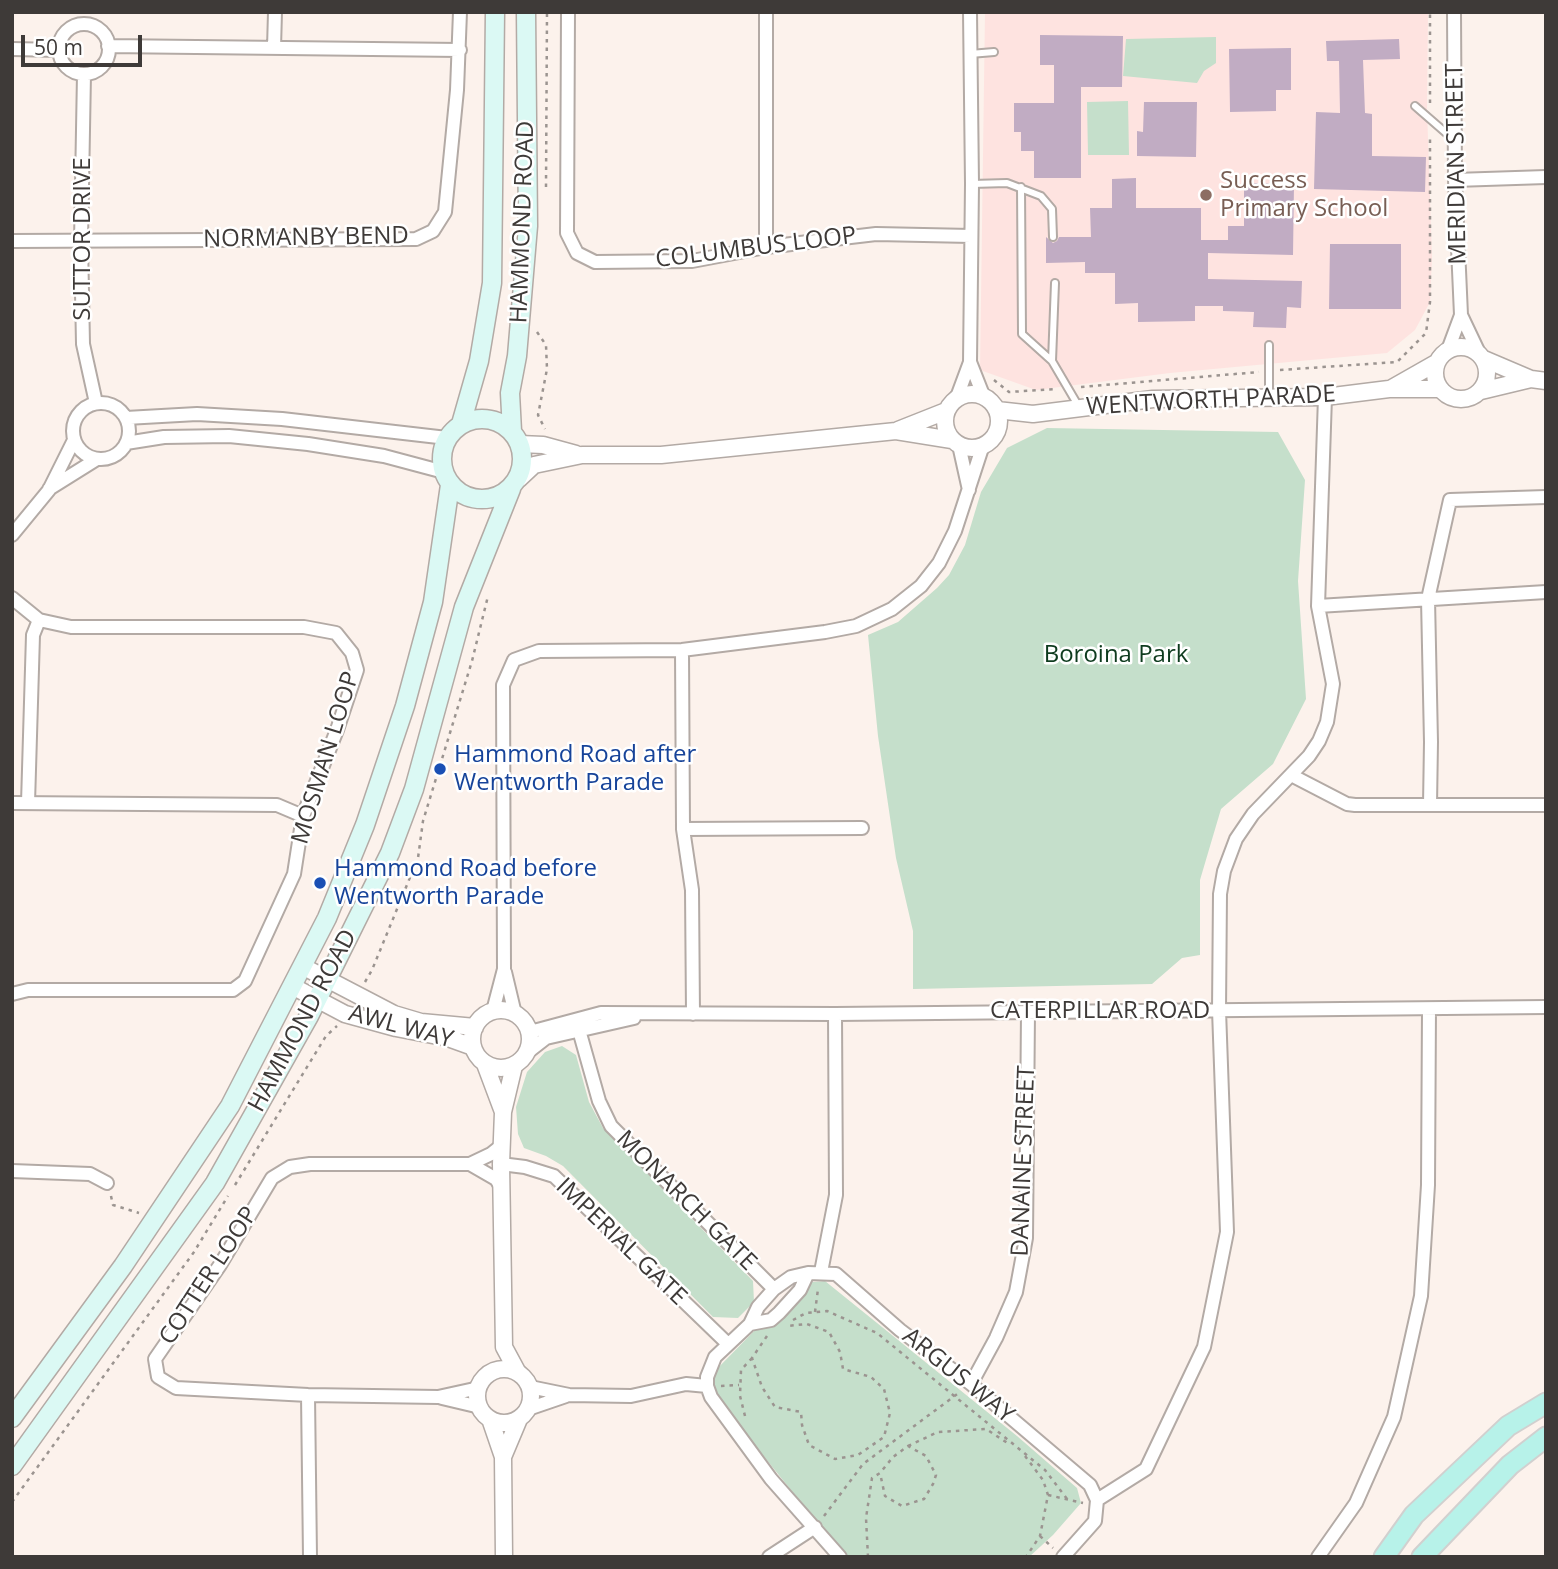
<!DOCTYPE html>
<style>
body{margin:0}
#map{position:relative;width:1558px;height:1569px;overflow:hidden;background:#fcf2ec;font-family:"Open Sans",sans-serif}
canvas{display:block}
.frame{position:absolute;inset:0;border:14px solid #3e3a38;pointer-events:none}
.scale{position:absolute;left:21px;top:35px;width:121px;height:32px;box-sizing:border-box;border:4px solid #3e3a38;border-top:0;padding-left:9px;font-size:21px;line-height:24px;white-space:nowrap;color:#3e3a38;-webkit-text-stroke:5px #fff;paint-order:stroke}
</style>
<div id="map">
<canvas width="1558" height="1569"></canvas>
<div class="frame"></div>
<div class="scale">50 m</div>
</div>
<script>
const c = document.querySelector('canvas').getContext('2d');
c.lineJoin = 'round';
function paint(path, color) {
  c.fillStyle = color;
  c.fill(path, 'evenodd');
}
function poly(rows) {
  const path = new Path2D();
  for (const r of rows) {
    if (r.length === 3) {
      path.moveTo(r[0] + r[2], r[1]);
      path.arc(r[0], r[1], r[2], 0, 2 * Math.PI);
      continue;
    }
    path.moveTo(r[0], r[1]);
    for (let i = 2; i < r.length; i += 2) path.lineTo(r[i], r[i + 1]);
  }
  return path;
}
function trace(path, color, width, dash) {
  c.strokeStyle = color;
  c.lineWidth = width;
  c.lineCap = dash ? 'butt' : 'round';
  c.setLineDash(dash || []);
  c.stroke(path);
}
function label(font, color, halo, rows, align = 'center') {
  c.font = font + ' "Open Sans",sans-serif';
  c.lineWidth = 5;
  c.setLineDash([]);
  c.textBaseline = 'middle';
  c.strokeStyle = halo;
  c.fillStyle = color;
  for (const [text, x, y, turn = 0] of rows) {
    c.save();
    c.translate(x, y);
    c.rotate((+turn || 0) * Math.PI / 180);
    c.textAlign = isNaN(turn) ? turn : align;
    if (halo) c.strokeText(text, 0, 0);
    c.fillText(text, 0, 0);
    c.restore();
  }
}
paint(poly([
 [985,12,1428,12,1427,109,1432,258,1430,302,1415,330,1387,353,1170,373,1036,390,980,370]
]), '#fee3e0');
paint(poly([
 [1216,37,1216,63,1204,71,1197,83,1123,76,1126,39],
 [1128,101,1129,155,1088,155,1087,102],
 [1047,428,1278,432,1305,480,1298,581,1306,699,1273,764,1221,809,1200,880,1200,955,1182,958,1152,984,913,989,913,931,896,858,878,736,868,635,898,622,937,588,949,575,965,545,981,492,1007,448],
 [562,1046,576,1055,589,1102,603,1128,753,1281,754,1302,738,1318,713,1317,563,1166,546,1156,524,1148,518,1134,516,1107,527,1072,545,1052],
 [825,1281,1017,1436,1077,1488,1081,1503,1053,1535,1029,1557,845,1557,732,1417,713,1385,713,1373,801,1283]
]), '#c5dfcb');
paint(poly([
 [1040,35,1123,36,1122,87,1081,87,1081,178,1034,178,1034,151,1021,151,1021,132,1014,132,1014,103,1054,103,1054,65,1040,65],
 [1399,39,1400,59,1363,60,1365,113,1372,114,1372,156,1426,157,1425,192,1314,189,1316,112,1340,113,1339,61,1327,61,1326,41],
 [1291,48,1291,90,1276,90,1276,111,1230,112,1229,49],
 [1144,102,1197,102,1196,157,1137,156,1137,131,1143,132],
 [1136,178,1136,208,1201,208,1201,240,1228,240,1228,226,1244,226,1244,183,1294,184,1293,255,1208,253,1208,279,1302,281,1301,308,1287,307,1286,328,1253,327,1254,312,1223,311,1223,306,1195,306,1195,321,1138,322,1138,303,1115,304,1115,273,1085,273,1085,262,1046,263,1046,237,1053,243,1057,241,1059,237,1091,237,1090,208,1112,208,1112,179],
 [1330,244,1401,244,1401,309,1329,309]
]), '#c1acc3');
const service = poly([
 [970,54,994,52],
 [1415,106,1453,139],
 [972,184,1007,183,1041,196,1052,209,1053,237],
 [1021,187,1022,334,1052,361,1079,407],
 [1269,345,1269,396],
 [1052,361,1055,283]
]);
const minor = poly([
 [568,12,567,233,577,253,595,262,692,261,766,247,876,234,971,236],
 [84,49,25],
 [108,46,460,50],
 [274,48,275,12],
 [12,49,59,50],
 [84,74,81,241,83,344,96,403],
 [1455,180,1546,177],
 [12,241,416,239,433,231,445,212,457,90,460,12],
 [766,247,766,12],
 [1461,315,1479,353],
 [1448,350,1461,315,1455,180,1454,12],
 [970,362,983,395],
 [957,397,970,362,972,184,970,12],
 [101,431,28],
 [126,418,197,414,282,419,447,438],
 [126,443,164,437,229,436,308,444,384,456,444,472],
 [959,445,969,490],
 [49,489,97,459],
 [12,535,49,490,74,440],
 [12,598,39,620,71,627,304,627,336,633,352,653,357,670,337,730,303,816,294,874,245,981,233,990,28,990,12,994],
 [1318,606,1546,592],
 [682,650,683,829,692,890,693,1014],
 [1291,775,1347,804,1355,805,1546,805],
 [12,803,277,805,303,816],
 [28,803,33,635,39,620],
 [1430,805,1431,742,1428,599,1450,500,1546,497],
 [683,829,862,828],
 [505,972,515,1014],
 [493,1011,504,969,503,685,514,660,539,651,682,650,825,632,856,626,892,609,921,586,939,563,955,531,983,445],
 [579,1030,599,1101,611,1126,774,1289],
 [530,1032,601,1013,835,1014,1546,1007],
 [528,1052,546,1038,634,1018],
 [470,1164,496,1179,501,1187],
 [501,1164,525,1167,554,1176,728,1344],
 [12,1171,90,1174,107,1183],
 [821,1272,836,1195,835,1014],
 [750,1324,771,1320,779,1313,800,1290,808,1273],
 [971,1384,996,1338,1016,1292,1026,1238,1028,1012],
 [707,1386,711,1397,771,1479,840,1557],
 [530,1387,569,1395,631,1396,686,1384,707,1386,707,1377,715,1357,750,1324,758,1307,774,1289,791,1277,808,1273,836,1274,900,1330,971,1384,1090,1485,1097,1500],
 [479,1388,438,1397,308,1395,176,1388,158,1377,155,1359,220,1265,272,1178,290,1167,310,1164,470,1164,491,1154,501,1146],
 [308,1395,310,1557],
 [442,1398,480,1407],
 [528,1409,566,1396],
 [1097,1500,1146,1469,1204,1347,1227,1232,1219,1010,1220,894,1224,871,1236,839,1253,814,1309,756,1319,741,1327,722,1333,684,1318,606,1325,397],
 [769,1557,815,1527],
 [1063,1557,1095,1521,1097,1500],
 [1318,1557,1356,1503,1394,1417,1421,1296,1428,1185,1429,1009]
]);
const tertiary = poly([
 [1461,373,26],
 [1484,359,1531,379,1546,381],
 [1392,388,1436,363],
 [1481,391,1531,379],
 [972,421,27],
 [997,410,1033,414,1153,399,1325,397,1389,389,1440,389],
 [898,430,946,411],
 [520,444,543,445,576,454],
 [519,479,534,465,582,455,661,455,896,431,952,440],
 [302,966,394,1014,421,1022,475,1027],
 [292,986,345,1014,396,1028,448,1038,473,1047],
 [501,1039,29],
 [485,1064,503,1112],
 [514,1066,503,1112,501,1164,504,1347,518,1373],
 [504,1396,27],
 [490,1419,503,1457,504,1557],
 [503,1457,519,1419]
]);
const secondary = poly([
 [482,459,40],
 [461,424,479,361,492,283,495,12],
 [512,431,510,393,517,356,528,226,526,12],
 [12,1418,123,1266,230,1106,327,918,365,825,405,706,433,602,450,485],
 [12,1466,215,1183,309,1016,390,853,414,789,464,607,511,489]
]);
const primary = poly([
 [1384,1557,1414,1515,1508,1426,1546,1403],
 [1422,1557,1510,1465,1546,1437]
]);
trace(service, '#b3aaa5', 10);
trace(minor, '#b3aaa5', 16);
trace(tertiary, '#b3aaa5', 19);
trace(secondary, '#b3aaa5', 21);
trace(primary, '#d1d0cf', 23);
trace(poly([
 [1430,103,1430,12],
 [546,187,547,12],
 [537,332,546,345,547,369,538,415,545,429],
 [1280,370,1397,362,1426,333,1430,302,1430,135],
 [994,380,1009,392,1057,389],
 [1081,387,1259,372],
 [365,982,372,970,418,858,423,821,472,661,488,596],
 [235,1185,326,1036,337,1026],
 [111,1196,113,1205,139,1213],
 [815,1312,818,1289],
 [793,1320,806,1313,827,1311,877,1333,1045,1470,1067,1499],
 [767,1336,752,1358,762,1387,775,1407,801,1412,802,1425,809,1445,835,1459,858,1455,884,1437,890,1413,884,1389,871,1377,843,1369,840,1352,829,1332,807,1324,787,1326],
 [721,1386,739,1385],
 [745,1416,740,1396,741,1370,752,1358],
 [908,1446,938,1432,986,1429,1009,1444],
 [1025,1456,1043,1480,1048,1495,1040,1536,1026,1557],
 [1048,1495,1083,1503],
 [12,1502,194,1252,228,1196],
 [824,1516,863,1464,960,1392],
 [1040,1536,1053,1548],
 [868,1557,866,1518,872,1478,880,1473,893,1457,908,1446,926,1456,936,1475,933,1484,924,1499,902,1506,885,1496,880,1473]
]), '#9b9490', 2.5, [3.5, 5]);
trace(service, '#fff', 6);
trace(minor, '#fff', 12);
trace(tertiary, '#fff', 16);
trace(secondary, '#dbf9f4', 18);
trace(primary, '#b7f2e9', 19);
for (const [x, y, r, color] of [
 [1206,195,7,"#8d6e63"],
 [440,769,7,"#1a4fb4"],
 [320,883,7,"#1a4fb4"]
]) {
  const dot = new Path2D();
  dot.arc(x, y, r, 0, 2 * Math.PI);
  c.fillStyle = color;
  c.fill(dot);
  trace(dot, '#fff', 2.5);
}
label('24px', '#3e3a38', '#fff', [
 ["MERIDIAN STREET",1457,164,-91],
 ["HAMMOND ROAD",523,222,-88],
 ["NORMANBY BEND",306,238,-1],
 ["SUTTOR DRIVE",83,239,-90],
 ["COLUMBUS LOOP",756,248,-7],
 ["WENTWORTH PARADE",1211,401,-3],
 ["MOSMAN LOOP",326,758,-73],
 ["CATERPILLAR ROAD",1100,1011],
 ["HAMMOND ROAD",303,1021,-62],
 ["AWL WAY",401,1027,15],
 ["DANAINE STREET",1024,1161,-88],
 ["MONARCH GATE",686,1201,45],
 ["IMPERIAL GATE",621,1242,44],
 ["COTTER LOOP",209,1276,-57],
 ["ARGUS WAY",958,1376,39]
]);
label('24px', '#785e54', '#fff', [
 ["Success",1220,181],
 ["Primary School",1220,209]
], 'left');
label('24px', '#0e3b1e', '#fff', [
 ["Boroina Park",1116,655]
]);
label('24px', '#164399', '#fff', [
 ["Hammond Road after",454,755],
 ["Wentworth Parade",454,783],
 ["Hammond Road before",334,869],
 ["Wentworth Parade",334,897]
], 'left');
</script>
